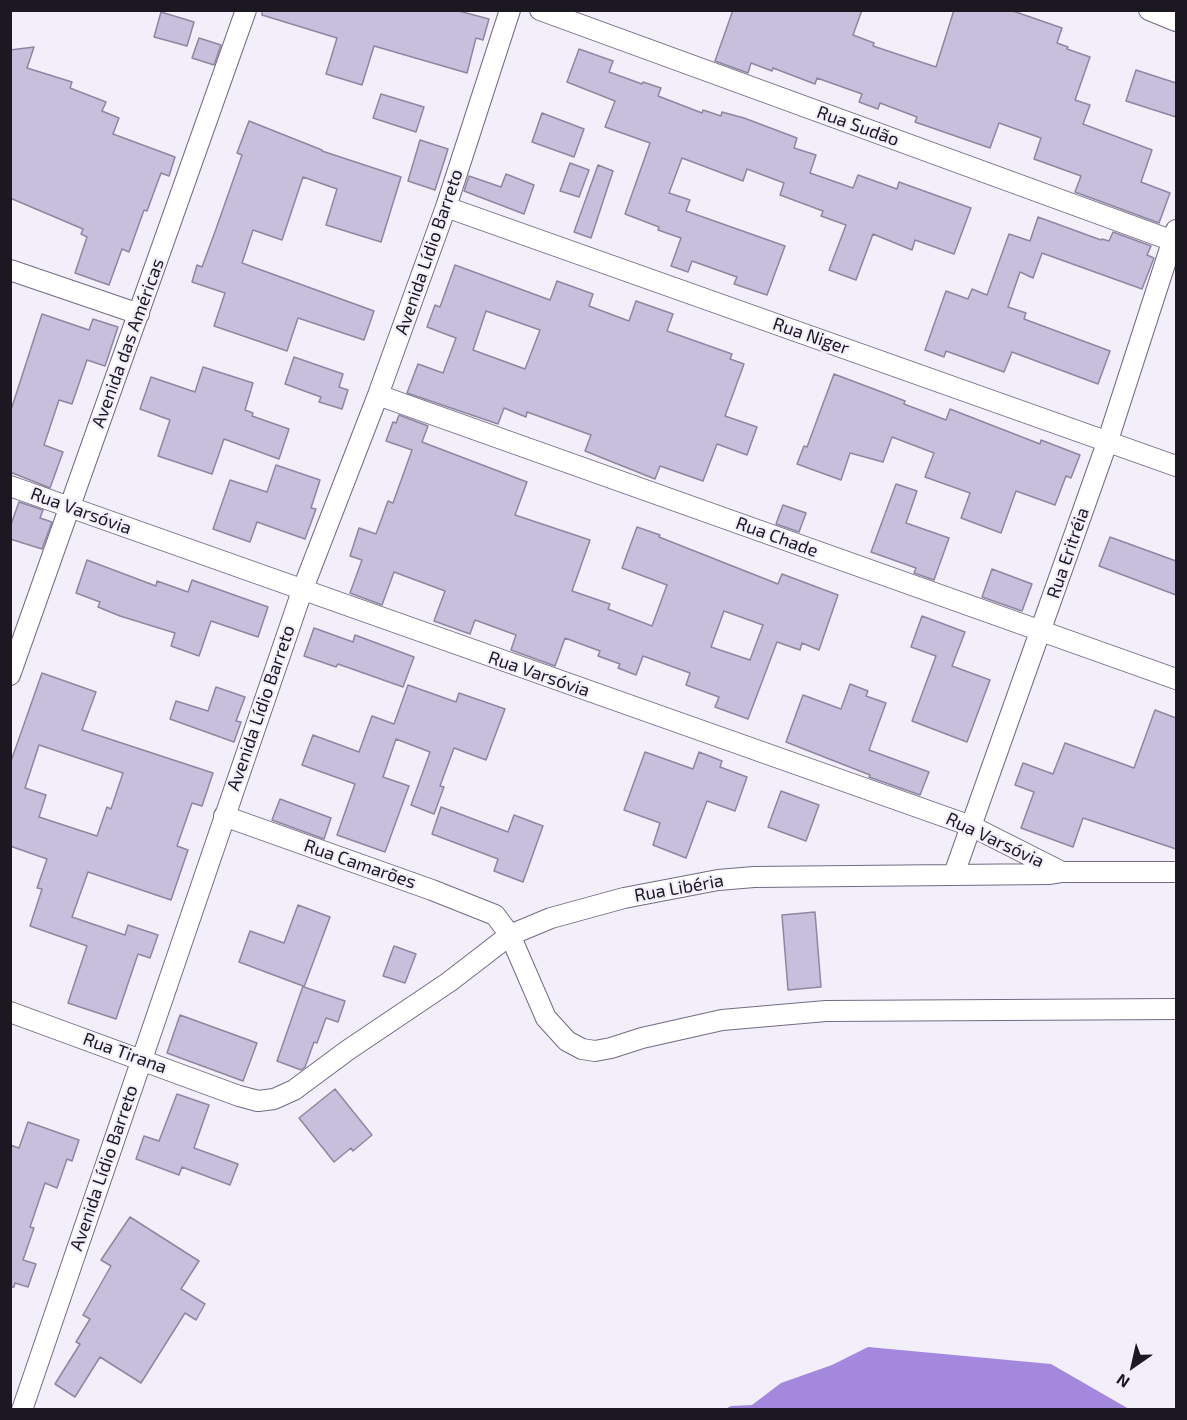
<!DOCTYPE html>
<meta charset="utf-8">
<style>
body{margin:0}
#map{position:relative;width:1187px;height:1420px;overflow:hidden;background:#f2effb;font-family:"Exo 2",sans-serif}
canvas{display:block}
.frame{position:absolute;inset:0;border:12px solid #1b1822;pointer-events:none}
.north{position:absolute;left:1103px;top:1336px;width:60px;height:60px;-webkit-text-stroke:4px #f2effb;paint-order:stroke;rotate:214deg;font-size:16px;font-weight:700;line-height:24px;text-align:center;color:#1b1822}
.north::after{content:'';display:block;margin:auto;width:21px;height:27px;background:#1b1822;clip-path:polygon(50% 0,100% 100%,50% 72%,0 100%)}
</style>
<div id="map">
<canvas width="1187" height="1420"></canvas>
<div class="frame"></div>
<div class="north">N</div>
</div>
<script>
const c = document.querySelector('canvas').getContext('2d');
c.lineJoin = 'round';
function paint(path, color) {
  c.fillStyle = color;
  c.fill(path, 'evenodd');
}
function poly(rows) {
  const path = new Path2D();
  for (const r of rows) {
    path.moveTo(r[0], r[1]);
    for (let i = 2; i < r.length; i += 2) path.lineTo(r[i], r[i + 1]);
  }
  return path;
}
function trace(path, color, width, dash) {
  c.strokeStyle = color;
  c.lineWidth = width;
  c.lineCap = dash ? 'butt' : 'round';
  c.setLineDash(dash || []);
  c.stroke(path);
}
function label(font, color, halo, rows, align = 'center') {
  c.font = font + ' "Exo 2",sans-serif';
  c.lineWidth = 4.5;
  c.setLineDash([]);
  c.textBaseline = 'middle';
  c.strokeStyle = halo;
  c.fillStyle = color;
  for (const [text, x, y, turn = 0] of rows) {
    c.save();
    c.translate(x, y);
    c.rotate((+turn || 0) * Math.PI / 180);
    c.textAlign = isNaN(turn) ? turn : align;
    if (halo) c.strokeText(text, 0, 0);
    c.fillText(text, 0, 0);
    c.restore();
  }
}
paint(poly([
 [868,1347,1051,1364,1129,1409,725,1409,731,1406,752,1405,781,1383,832,1365]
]), '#a388dd');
const building = poly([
 [262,10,455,10,489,19,483,40,476,38,467,73,374,46,362,85,326,74,337,38,262,15,262,10],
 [733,10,862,10,853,35,874,43,873,46,936,67,954,10,1010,10,1062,28,1057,43,1068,47,1067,49,1090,57,1075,100,1090,105,1083,124,1152,150,1141,182,1170,193,1159,223,1075,192,1081,176,1034,159,1041,138,999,123,990,148,915,122,917,117,880,103,878,109,859,102,862,94,817,78,815,84,773,68,772,71,751,63,748,73,715,61,733,10],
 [161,12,194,22,187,46,154,37,161,12],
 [199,38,221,45,214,65,192,58,199,38],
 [34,47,27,68,72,82,70,88,106,102,102,111,119,118,113,134,175,157,169,176,161,173,147,211,144,210,129,252,122,249,109,285,75,273,87,237,81,234,83,229,10,198,10,50,34,47],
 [579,49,613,61,609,72,642,84,643,82,661,88,658,96,702,113,703,110,721,116,722,112,744,118,797,138,794,148,816,155,810,173,853,188,858,175,897,189,899,182,971,208,954,254,915,240,912,250,873,234,856,280,829,270,846,225,821,216,823,211,780,195,784,183,747,169,743,181,682,158,669,193,690,200,686,211,785,246,767,295,734,284,737,277,692,261,688,272,671,266,681,238,658,230,659,227,625,214,650,143,605,127,615,101,567,82,579,49],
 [1136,70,1176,83,1176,117,1126,101,1136,70],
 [381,94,424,107,416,132,373,118,381,94],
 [542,113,584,129,574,157,532,142,542,113],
 [249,121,322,150,322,151,401,177,381,242,326,225,337,189,303,177,282,240,253,230,242,263,374,311,364,340,298,318,287,351,214,326,225,293,192,282,197,265,202,267,216,229,242,155,237,153,249,121],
 [420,140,448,149,435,190,408,181,420,140],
 [570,163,589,170,579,197,560,191,570,163],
 [598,165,613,171,591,238,574,232,598,165],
 [506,174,534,185,524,214,464,191,469,176,501,187,506,174],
 [1038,217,1101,240,1102,239,1109,241,1113,232,1151,246,1147,255,1154,258,1142,289,1042,253,1033,278,1020,272,1008,307,1026,313,1024,319,1110,351,1098,384,1012,352,1004,372,946,351,944,357,925,350,946,291,968,299,972,289,987,295,1009,234,1030,241,1038,217],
 [455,265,550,300,557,281,593,294,589,306,629,321,636,301,673,314,667,331,732,354,730,359,744,364,725,416,757,427,747,455,717,444,703,481,660,466,655,479,585,451,591,435,527,412,526,417,504,408,498,424,407,393,418,364,443,373,456,338,427,327,435,305,440,307,455,265],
 [486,311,540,330,525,369,473,350,486,311],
 [42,314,89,330,93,319,118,327,105,366,87,360,72,404,59,400,44,445,63,452,50,488,10,472,10,413,42,314],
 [294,357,343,374,339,387,348,390,342,409,319,402,321,397,285,384,294,357],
 [203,367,253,383,245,410,253,413,252,416,289,429,279,459,224,439,212,474,158,456,170,420,140,409,151,377,195,392,203,367],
 [834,374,887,394,905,401,904,404,946,420,950,409,1040,444,1041,440,1080,455,1071,478,1066,476,1055,505,1016,491,1001,533,961,518,970,493,925,477,934,453,892,437,883,462,850,453,841,480,797,464,804,446,807,447,834,374],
 [399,415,428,426,422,442,527,482,515,515,590,540,572,591,610,604,608,609,652,626,667,585,622,568,637,527,660,535,659,537,778,584,782,574,838,595,819,650,802,643,800,650,777,642,748,719,715,707,719,697,686,685,690,673,643,656,636,675,618,668,620,664,598,656,600,651,565,638,555,666,511,650,516,635,475,620,470,634,434,621,445,591,394,572,382,605,350,593,362,560,350,556,359,528,376,534,388,501,393,503,412,450,386,441,393,422,396,423,399,415],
 [724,611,763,625,750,660,711,647,724,611],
 [276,465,320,480,311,508,316,509,305,539,257,522,250,542,213,529,230,480,267,492,276,465],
 [896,484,917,491,906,523,949,538,934,580,914,573,916,568,871,552,896,484],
 [19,502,43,510,40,518,52,522,42,549,10,539,10,527,19,502],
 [783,505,806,513,799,532,776,524,783,505],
 [1110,537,1176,561,1176,595,1099,566,1110,537],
 [87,560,156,586,157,581,188,592,192,580,268,607,258,637,211,621,199,656,171,646,175,633,120,616,98,607,100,602,76,593,87,560],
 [992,569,1032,584,1022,611,982,597,992,569],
 [922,616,965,632,952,666,990,680,967,742,912,721,936,656,911,647,922,616],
 [314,628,353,642,355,635,414,657,403,687,338,664,336,667,304,656,314,628],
 [42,673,96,692,82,730,213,773,202,806,192,803,177,846,188,850,171,900,88,872,72,917,125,935,128,925,158,935,150,958,138,954,116,1019,68,1003,87,946,30,926,42,889,37,888,47,859,10,846,10,764,42,673],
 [39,745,123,773,111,809,107,807,97,836,39,817,46,795,25,788,39,745],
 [850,684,868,691,866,696,886,703,869,750,929,772,920,795,869,777,870,775,786,742,803,695,841,709,850,684],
 [408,685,456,702,459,693,505,709,486,760,454,748,440,786,444,787,434,814,411,805,430,752,396,739,383,777,409,786,385,852,337,835,355,784,302,765,313,735,359,752,372,716,394,724,408,685],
 [216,687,245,697,236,721,241,722,234,742,170,719,176,701,208,711,216,687],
 [1155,710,1176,718,1176,849,1083,818,1073,847,1021,828,1034,792,1015,785,1023,763,1053,774,1065,743,1134,768,1155,710],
 [645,752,693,769,699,752,722,761,720,767,747,777,735,811,707,801,686,858,653,845,660,823,624,810,645,752],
 [781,791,819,805,806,841,768,827,781,791],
 [280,799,331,818,324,839,272,820,280,799],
 [441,807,508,832,514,815,543,826,523,882,494,871,498,859,432,834,441,807],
 [298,905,330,917,304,987,345,1001,338,1022,326,1018,317,1043,314,1042,305,1067,301,1070,277,1061,303,986,239,962,250,931,284,943,298,905],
 [815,912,821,987,788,990,782,915,815,912],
 [394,946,416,954,405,983,383,976,394,946],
 [180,1015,257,1043,243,1081,167,1053,180,1015],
 [335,1089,372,1135,353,1151,351,1148,334,1162,299,1118,335,1089],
 [177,1094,209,1105,194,1148,238,1164,230,1185,182,1167,179,1175,136,1159,144,1136,159,1141,177,1094],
 [28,1122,79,1140,72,1161,67,1159,57,1188,45,1183,30,1227,34,1228,23,1260,36,1264,28,1287,15,1283,14,1287,10,1287,10,1145,19,1148,28,1122],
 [130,1217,199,1261,181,1289,205,1304,196,1320,185,1313,141,1383,100,1357,75,1397,55,1384,80,1344,76,1342,90,1319,83,1315,111,1266,101,1260,130,1217]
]);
paint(building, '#c7bfdb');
trace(building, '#8e87a1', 1.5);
const street = poly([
 [540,10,1176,242],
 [1149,10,1176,21],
 [446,207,1176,466],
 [10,270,139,314],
 [378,395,1176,679],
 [10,486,971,826,1062,872],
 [10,675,246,10],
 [224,816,432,890,495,915,510,935,546,1018,567,1041,582,1049,595,1051,611,1048,642,1038,722,1020,826,1011,1176,1009],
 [954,874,1108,440,1176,230],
 [10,1012,239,1096,258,1101,274,1099,294,1090,348,1050,449,982,510,935,551,918,624,898,718,880,754,877,1050,874,1062,872,1176,872],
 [22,1410,302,591,378,395,446,207,510,10]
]);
trace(street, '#716b84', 22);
trace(street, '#fff', 20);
label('18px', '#1b1822', '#f2effb', [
 ["Rua Sudão",858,126,20],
 ["Avenida Lídio Barreto",429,252,-71],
 ["Rua Niger",811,336,19],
 ["Avenida das Américas",128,343,-70],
 ["Rua Varsóvia",81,511,20],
 ["Rua Chade",777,537,20],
 ["Rua Eritréia",1068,553,-71],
 ["Rua Varsóvia",539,674,19],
 ["Avenida Lídio Barreto",261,708,-71],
 ["Rua Varsóvia",995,840,25],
 ["Rua Camarões",360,864,19],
 ["Rua Libéria",679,888,-10],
 ["Rua Tirana",125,1053,20],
 ["Avenida Lídio Barreto",104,1168,-71]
]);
</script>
